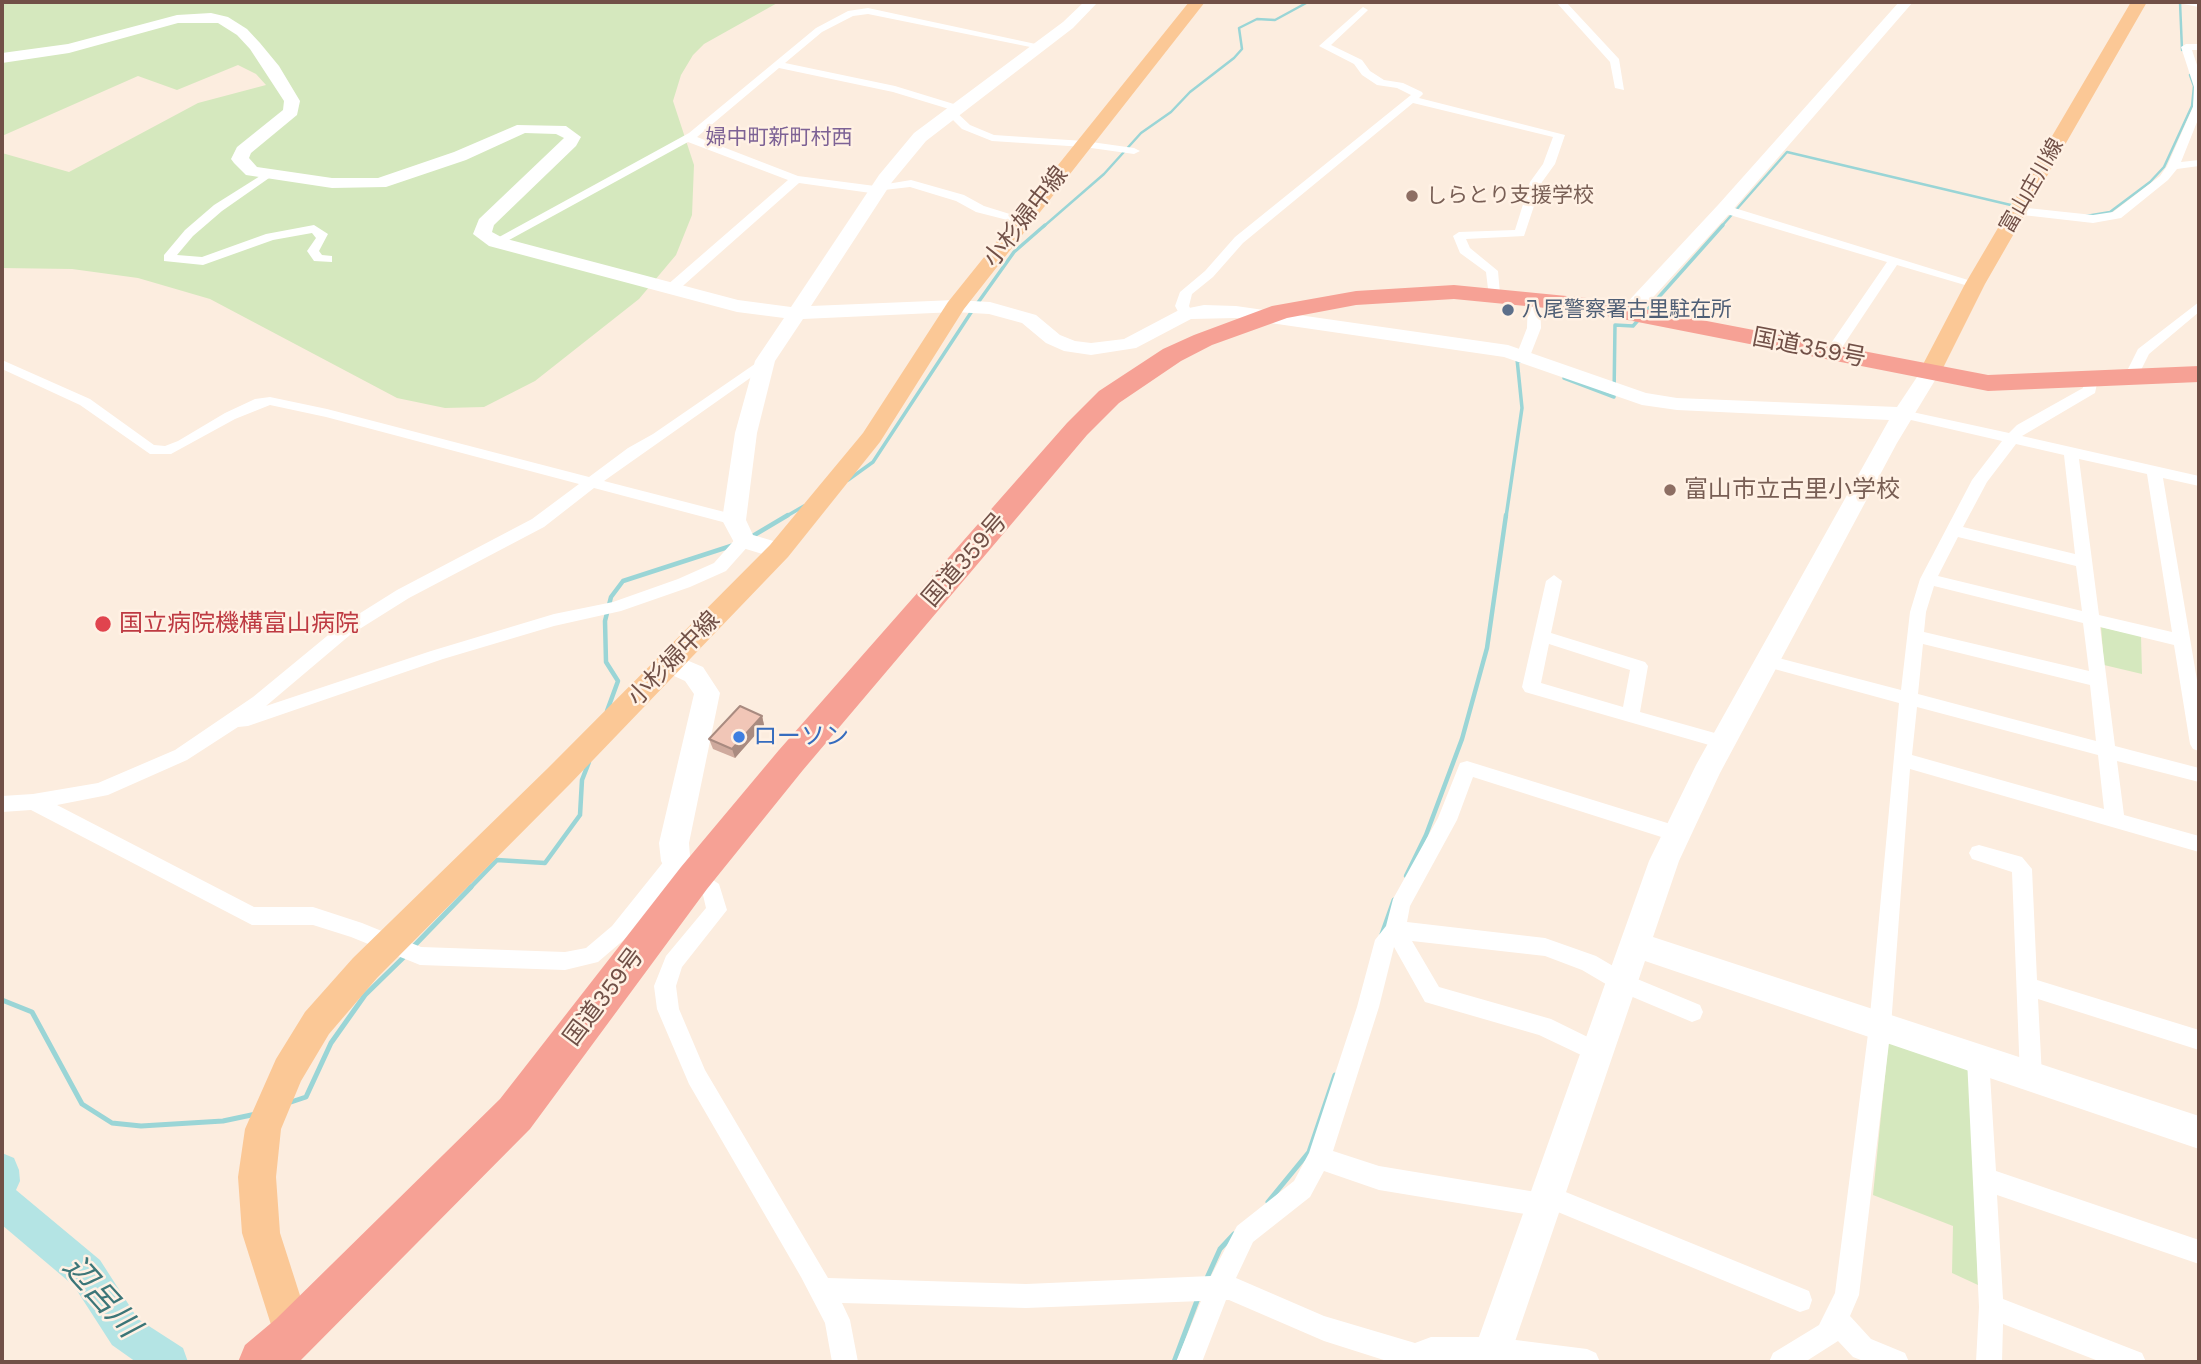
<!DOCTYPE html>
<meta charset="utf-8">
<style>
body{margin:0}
#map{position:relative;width:2201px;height:1364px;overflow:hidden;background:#fceddf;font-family:"Work Sans",sans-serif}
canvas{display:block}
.frame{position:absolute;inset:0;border:4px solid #715047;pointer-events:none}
</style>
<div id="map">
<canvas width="2201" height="1364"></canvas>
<div class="frame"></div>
</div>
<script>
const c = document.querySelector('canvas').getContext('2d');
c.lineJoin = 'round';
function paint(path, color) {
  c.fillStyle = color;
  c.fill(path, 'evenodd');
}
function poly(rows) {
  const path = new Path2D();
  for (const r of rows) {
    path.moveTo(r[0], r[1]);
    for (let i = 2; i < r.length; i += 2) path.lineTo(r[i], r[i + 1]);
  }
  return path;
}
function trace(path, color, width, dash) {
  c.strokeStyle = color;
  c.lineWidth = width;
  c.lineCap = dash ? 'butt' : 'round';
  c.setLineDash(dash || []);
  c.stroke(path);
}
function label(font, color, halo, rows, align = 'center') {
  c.font = font + ' "Work Sans","Noto Sans JP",sans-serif';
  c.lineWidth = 5;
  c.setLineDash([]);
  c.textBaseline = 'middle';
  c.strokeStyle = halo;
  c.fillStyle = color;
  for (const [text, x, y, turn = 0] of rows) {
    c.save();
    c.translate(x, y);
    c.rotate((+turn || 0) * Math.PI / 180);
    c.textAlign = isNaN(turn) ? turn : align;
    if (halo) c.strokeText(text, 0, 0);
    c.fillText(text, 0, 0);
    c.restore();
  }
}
paint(poly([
 [2,2,779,2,704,44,693,55,681,75,673,101,694,165,692,215,676,255,639,299,535,381,484,407,445,408,397,398,210,299,138,278,72,269,2,268,2,153,69,172,198,103,266,85,256,74,238,65,177,90,138,76,2,136],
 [2101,627,2141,636,2142,674,2104,665],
 [1889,1036,1970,1065,1978,1285,1952,1273,1953,1226,1873,1195]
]), '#d5e8be');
trace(poly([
 [2180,2,2182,50],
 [2086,216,2110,212,2150,182,2164,167,2192,106,2194,86,2190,75],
 [1043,227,1104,174,1141,133,1171,112,1190,92,1234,58,1242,49,1239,28,1257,19,1275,20,1308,2],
 [1721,227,1787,152,2015,206]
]), '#9ad5d6', 2.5);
trace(poly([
 [977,304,1014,252,1045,225],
 [1564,378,1614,397,1615,325,1633,326,1723,225],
 [848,480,873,462,972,311],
 [785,517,804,506],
 [1506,517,1522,408,1517,359,1520,361]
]), '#9ad5d6', 3.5);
trace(poly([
 [751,537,788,515],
 [607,711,618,681,606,662,605,621,611,597,623,581,734,545],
 [1406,876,1426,835,1462,739,1487,648,1506,515],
 [469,889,497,860,545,863,580,815,582,780,589,762]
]), '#9ad5d6', 4.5);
trace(poly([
 [1382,934,1394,900],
 [413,947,471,887],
 [2,1000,32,1012,82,1104,112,1123,141,1126,223,1121,256,1114],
 [288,1103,306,1097,331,1043,365,995,405,956],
 [1268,1202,1309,1152,1335,1075],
 [1206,1280,1220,1249,1234,1234],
 [1174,1362,1198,1298]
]), '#9ad5d6', 5);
paint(poly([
 [2,1153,14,1158,19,1170,20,1181,16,1190,100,1260,138,1319,183,1348,188,1362,136,1362,112,1345,74,1286,2,1225,2,1153]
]), '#b4e4e4');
paint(poly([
 [1556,2,1566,2,1619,59,1624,90,1615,88,1610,62,1556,2],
 [2181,2,2199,2,2199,7,2183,4,2181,2],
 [1363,7,1368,10,1366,12,1331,45,1362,60,1370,71,1384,80,1403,83,1422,92,1423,94,1419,98,1565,135,1555,164,1542,182,1524,236,1466,239,1470,248,1498,271,1500,294,1494,298,1489,297,1486,272,1460,253,1453,236,1459,232,1515,230,1530,182,1543,164,1553,137,1413,103,1243,243,1213,277,1192,294,1189,306,1193,314,1191,317,1181,317,1175,306,1180,292,1205,271,1235,237,1411,95,1397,88,1377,85,1362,75,1354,64,1319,46,1363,7],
 [868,8,1045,46,1040,49,868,14,853,16,822,32,785,63,895,86,957,105,958,107,954,110,970,125,994,135,1084,141,1134,148,1140,151,1134,154,1084,147,992,141,962,129,945,112,949,109,893,92,779,68,697,137,798,176,875,186,911,180,964,195,984,206,1029,220,1023,224,976,212,956,201,910,187,884,190,878,194,799,183,676,292,671,293,666,292,666,286,788,180,688,142,500,245,496,246,490,242,689,133,816,28,848,11,868,8],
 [2186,44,2199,44,2199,50,2192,50,2199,71,2199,117,2181,162,2199,160,2199,166,2177,169,2168,180,2121,218,2093,223,2014,214,2012,211,2018,207,2093,215,2113,212,2160,176,2167,166,2193,107,2194,87,2181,47,2186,44],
 [268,171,274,174,272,176,222,211,193,236,177,255,202,257,266,234,314,225,328,234,319,251,322,255,332,256,332,262,314,261,307,251,316,238,312,233,273,240,203,265,164,261,164,255,185,230,214,205,268,171],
 [1720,206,1728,206,1981,284,1975,288,1897,265,1837,355,1827,355,1825,352,1887,262,1720,212,1720,206],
 [1534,294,1540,298,1541,328,1530,356,1523,360,1516,356,1527,328,1528,298,1534,294],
 [2199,302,2199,312,2149,354,2140,372,2130,372,2128,369,2138,349,2199,302],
 [765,357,770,358,770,364,604,481,740,516,742,520,740,524,734,525,594,488,544,527,409,598,350,635,266,706,431,651,554,614,613,602,678,579,714,563,738,536,750,536,752,540,750,544,726,571,690,587,621,611,554,626,443,659,248,726,238,727,187,760,108,795,57,805,254,907,313,907,362,923,421,947,565,952,586,948,612,926,669,855,676,853,683,855,686,861,683,867,626,938,598,962,565,970,420,965,351,937,313,925,252,925,31,810,2,812,2,796,33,794,98,783,175,750,253,697,338,627,397,590,532,519,579,484,326,417,270,405,235,419,171,454,150,454,80,405,2,369,2,360,90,399,154,445,165,446,178,441,225,413,255,399,270,397,327,409,589,477,628,448,653,434,765,357],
 [2091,375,2098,379,2095,393,2022,436,2199,476,2199,486,2163,478,2199,692,2199,751,2193,749,2190,744,2174,645,2100,627,2115,746,2199,768,2199,782,2117,761,2124,815,2199,836,2199,852,1910,769,1891,1026,1859,1295,1850,1316,1871,1339,1905,1353,1909,1362,1866,1362,1853,1357,1838,1341,1805,1362,1769,1362,1773,1353,1819,1325,1835,1293,1869,1026,1899,703,1767,667,1761,665,1758,661,1761,657,1767,655,1901,690,1910,612,1920,579,1972,480,2002,441,1898,417,1896,414,1903,410,2009,433,2017,425,2083,388,2084,379,2091,375],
 [2016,444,2064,455,2075,554,1963,527,1987,482,2016,444],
 [2079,459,2147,474,2172,632,2099,615,2079,459],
 [1958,537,2076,566,2082,611,1938,576,1958,537],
 [1934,586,2083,623,2089,671,1924,632,1926,612,1934,586],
 [1923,644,2090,685,2096,741,1918,694,1923,644],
 [1917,707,2098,755,2104,809,1912,755,1917,707],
 [1554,575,1562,581,1551,633,1645,662,1648,666,1640,712,1729,737,1732,742,1729,747,1723,749,1525,692,1522,687,1546,581,1554,575],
 [1549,644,1630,670,1623,707,1541,683,1549,644],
 [1467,761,1677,826,1684,828,1687,834,1684,840,1677,842,1473,777,1457,820,1410,906,1407,922,1545,938,1596,956,1630,976,1700,1005,1703,1012,1700,1019,1692,1022,1616,990,1582,970,1545,956,1412,941,1439,987,1551,1019,1606,1046,1609,1053,1606,1060,1598,1063,1539,1035,1425,1002,1394,947,1379,1007,1333,1151,1379,1166,1536,1192,1538,1188,1546,1184,1809,1291,1812,1300,1809,1309,1800,1312,1553,1210,1543,1217,1379,1190,1324,1171,1310,1197,1253,1242,1236,1278,1324,1316,1415,1343,1431,1337,1492,1337,1587,1349,1596,1353,1600,1362,1390,1362,1324,1341,1229,1300,1226,1300,1202,1362,1176,1362,1201,1301,1026,1308,842,1303,850,1320,858,1362,832,1362,825,1323,801,1277,689,1084,657,1009,654,986,666,956,706,908,703,895,687,884,684,878,687,872,694,870,701,872,719,884,727,910,682,967,676,986,679,1009,705,1070,828,1278,1026,1284,1211,1276,1237,1226,1294,1181,1309,1153,1357,1007,1375,940,1386,926,1393,899,1438,818,1460,763,1467,761],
 [1979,845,2022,857,2032,869,2037,980,2199,1030,2199,1050,2038,999,2042,1077,2039,1084,2031,1087,2023,1084,2020,1077,2012,872,1972,859,1969,853,1972,847,1979,845],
 [1978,1049,1986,1052,1989,1059,1996,1171,2199,1240,2199,1264,1997,1195,2003,1299,2142,1353,2146,1362,2101,1362,2003,1324,2002,1362,1976,1362,1979,1307,1967,1059,1970,1052,1978,1049]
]), '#fff');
paint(poly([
 [1084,2,1098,2,1073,28,926,141,892,182,811,306,955,300,990,302,1036,315,1060,335,1075,341,1091,343,1124,339,1179,310,1204,305,1236,306,1508,345,1646,393,1677,398,1897,407,1923,368,1937,368,1940,372,1897,443,1720,773,1679,861,1653,937,2199,1116,2199,1149,1645,961,1508,1362,1470,1362,1649,861,1696,765,1889,420,1677,410,1642,405,1504,357,1236,318,1191,319,1136,348,1091,355,1064,351,1046,343,1022,323,989,314,955,312,803,319,775,361,757,433,746,520,753,535,787,545,791,551,787,557,779,559,736,546,722,520,735,433,755,361,784,318,737,312,489,246,473,234,479,219,564,138,556,134,525,133,466,160,386,187,332,188,246,175,234,163,231,159,237,147,283,110,284,101,250,49,237,35,218,23,178,23,69,53,2,63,2,53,68,44,177,15,211,13,228,17,247,29,260,43,279,66,300,101,297,115,251,153,249,158,257,167,332,178,378,178,454,152,517,125,566,126,581,137,576,146,494,225,492,232,503,238,738,300,791,307,879,175,914,133,1063,22,1084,2],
 [1899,2,1913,2,1730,213,1635,317,1621,317,1618,313,1621,309,1718,205,1899,2],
 [670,653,703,667,720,693,689,843,690,856,705,869,709,878,705,887,694,890,683,887,666,870,661,861,659,843,694,694,685,681,661,670,657,663,661,656,670,653]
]), '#fff');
paint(poly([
 [1189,2,1205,2,964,309,880,442,788,557,570,784,377,978,329,1034,301,1081,281,1129,276,1177,280,1233,313,1336,307,1350,293,1356,279,1350,242,1233,238,1177,245,1129,276,1059,305,1012,353,958,548,768,770,545,863,433,948,302,1189,2],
 [2131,2,2147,2,1985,284,1941,372,1938,377,1930,379,1922,377,1919,372,1965,284,2131,2]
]), '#fbc896');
paint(poly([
 [1454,285,1587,298,1988,375,2199,366,2199,382,1988,391,1587,312,1454,299,1356,305,1287,318,1212,345,1181,361,1119,403,1087,435,803,770,707,889,530,1129,299,1362,238,1362,245,1345,276,1319,500,1099,681,867,779,750,1067,423,1099,391,1163,349,1194,335,1272,306,1356,291,1454,285]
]), '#f6a195');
paint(poly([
 [762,716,764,725,735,758,713,749,709,739]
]), '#cfaa9d');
paint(poly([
 [762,716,764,725,735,758,732,749]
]), '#a98b80');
const building = poly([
 [740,706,762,716,732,749,709,739,740,706]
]);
paint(building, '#f1c6b7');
trace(building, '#a98b80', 2);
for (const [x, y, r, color] of [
 [1412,196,7,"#8d6e63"],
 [1508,310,7,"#5c6f8a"],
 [1670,490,7,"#8d6e63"],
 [103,624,9,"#e0444e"],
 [739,737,7,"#3f7fe0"]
]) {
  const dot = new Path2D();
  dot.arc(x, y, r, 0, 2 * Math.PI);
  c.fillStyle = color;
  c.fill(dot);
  trace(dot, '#fff1e4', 2.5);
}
label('21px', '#7d6295', '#fff1e4', [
 ["婦中町新町村西",779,138]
]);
label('21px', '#715047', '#fff1e4', [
 ["富山庄川線",2032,186,-60]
]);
label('21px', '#785e54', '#fff1e4', [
 ["しらとり支援学校",1426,196]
], 'left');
label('21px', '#4e5e75', '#fff1e4', [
 ["八尾警察署古里駐在所",1522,310]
], 'left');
label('24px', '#715047', '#fff1e4', [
 ["小杉婦中線",1026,217,-52],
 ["国道359号",1809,348,11],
 ["国道359号",965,560,-49],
 ["小杉婦中線",674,659,-46],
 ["国道359号",604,997,-53]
]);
label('24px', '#785e54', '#fff1e4', [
 ["富山市立古里小学校",1684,490]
], 'left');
label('24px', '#be3a42', '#fff1e4', [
 ["国立病院機構富山病院",119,624]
], 'left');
label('24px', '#366cbe', '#fff1e4', [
 ["ローソン",753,737]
], 'left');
label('italic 32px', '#3c7678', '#fff1e4', [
 ["辺呂川",101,1297,48]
]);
</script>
